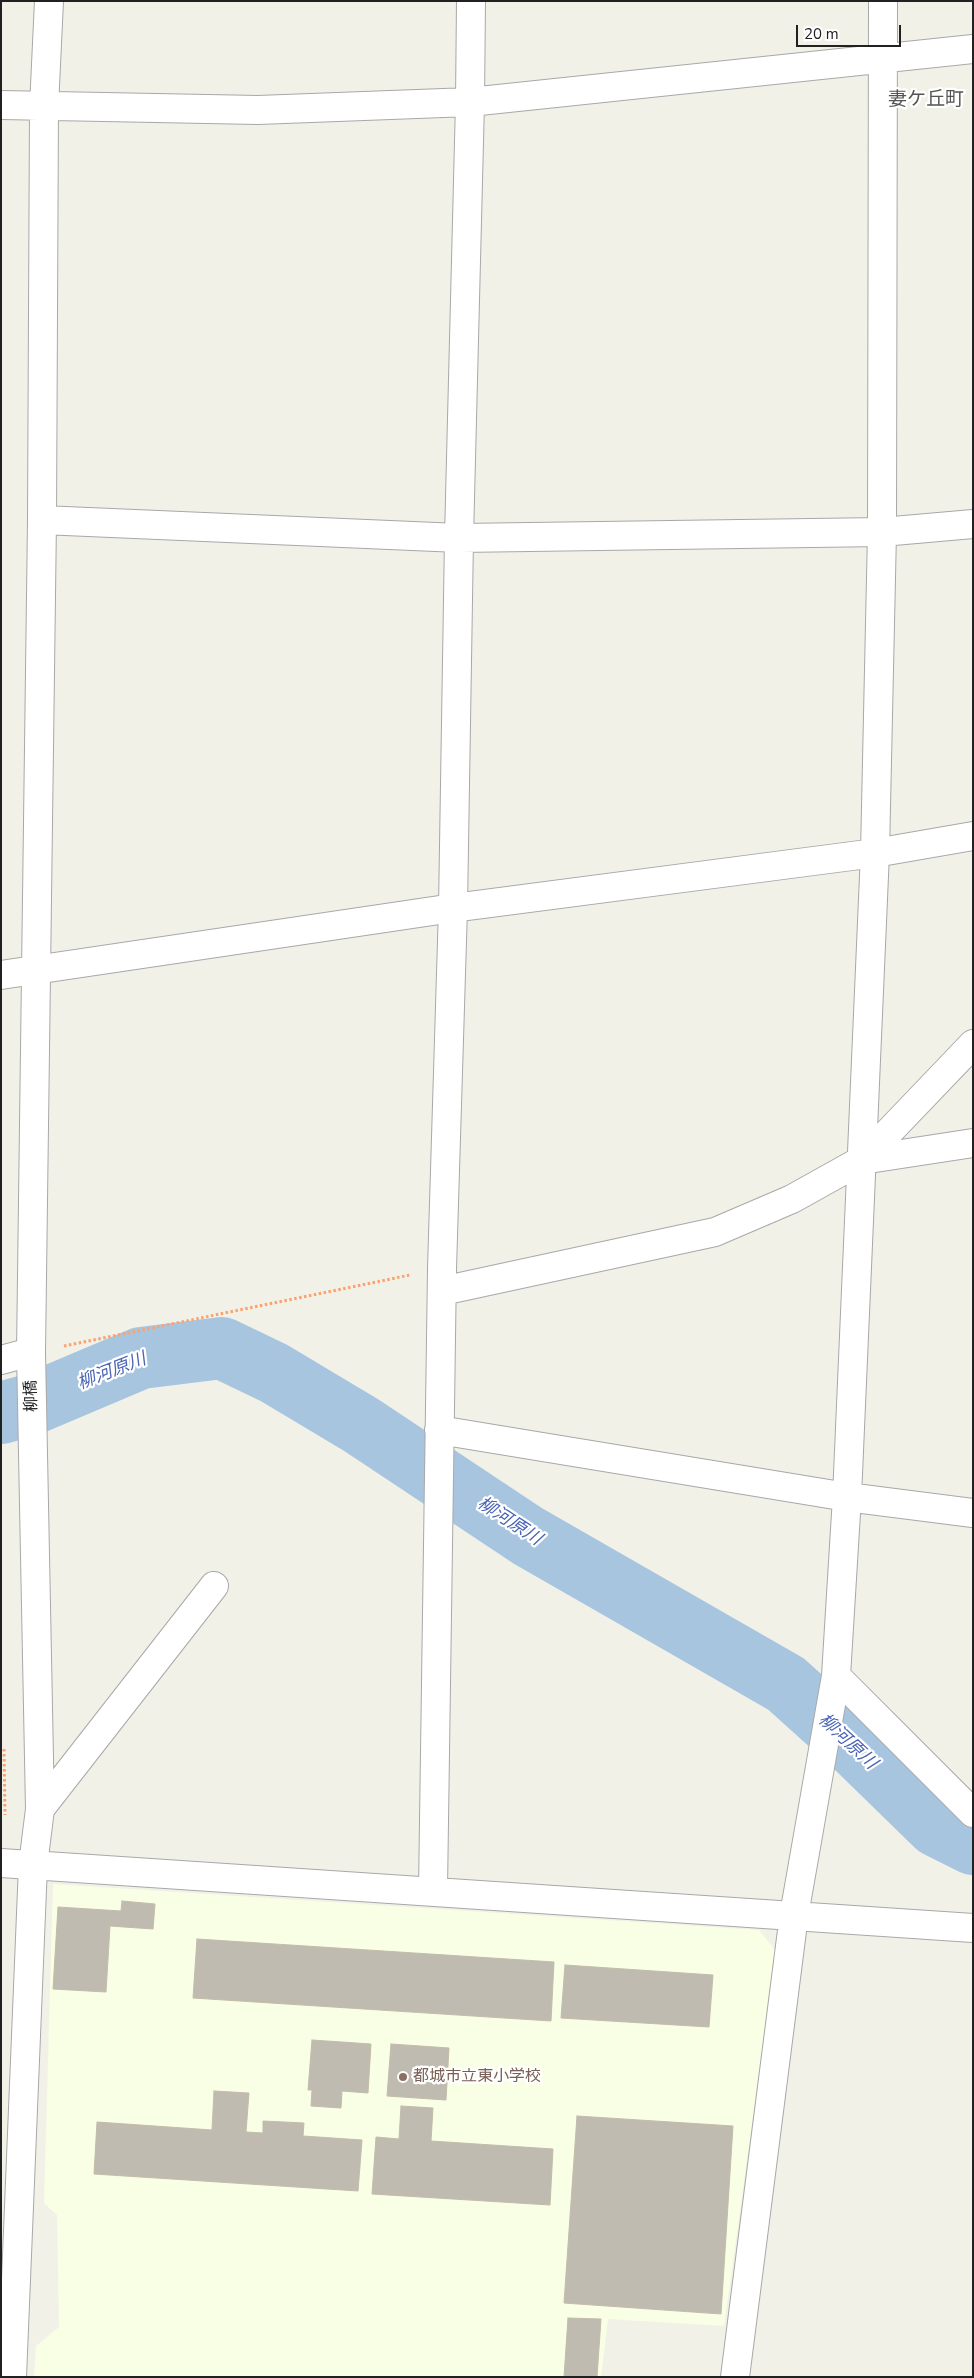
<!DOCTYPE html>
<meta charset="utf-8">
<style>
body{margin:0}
#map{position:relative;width:974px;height:2378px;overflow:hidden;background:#f2f1e8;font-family:"Nunito Sans",sans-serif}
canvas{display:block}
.frame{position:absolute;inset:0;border:2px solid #212121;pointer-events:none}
.scale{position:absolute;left:796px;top:25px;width:105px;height:22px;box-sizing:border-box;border:2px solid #212121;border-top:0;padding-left:6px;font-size:15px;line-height:18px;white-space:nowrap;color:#212121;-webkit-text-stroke:4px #fff;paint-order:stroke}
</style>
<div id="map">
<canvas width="974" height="2378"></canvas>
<div class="frame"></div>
<div class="scale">20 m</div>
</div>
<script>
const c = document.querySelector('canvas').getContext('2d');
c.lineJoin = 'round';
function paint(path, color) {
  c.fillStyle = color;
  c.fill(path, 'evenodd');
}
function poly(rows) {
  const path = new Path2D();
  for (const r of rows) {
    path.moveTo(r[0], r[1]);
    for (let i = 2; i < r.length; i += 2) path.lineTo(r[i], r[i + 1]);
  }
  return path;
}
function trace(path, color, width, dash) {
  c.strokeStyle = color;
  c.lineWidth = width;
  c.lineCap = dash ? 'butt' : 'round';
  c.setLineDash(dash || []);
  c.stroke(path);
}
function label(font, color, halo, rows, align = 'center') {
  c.font = font + ' "Nunito Sans","Noto Sans JP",sans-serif';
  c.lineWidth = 4.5;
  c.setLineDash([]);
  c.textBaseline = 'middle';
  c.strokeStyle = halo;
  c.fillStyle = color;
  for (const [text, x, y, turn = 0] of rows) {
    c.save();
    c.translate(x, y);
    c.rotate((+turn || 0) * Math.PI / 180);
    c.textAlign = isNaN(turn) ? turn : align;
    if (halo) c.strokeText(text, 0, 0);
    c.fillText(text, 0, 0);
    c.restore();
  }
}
paint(poly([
 [53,1884,759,1930,776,1951,724,2326,608,2319,601,2377,34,2377,36,2346,59,2327,57,2215,44,2203]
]), '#f8ffe4');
trace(poly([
 [1,1413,30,1405,141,1358,222,1348,274,1373,361,1425,528,1536,786,1684,857,1748,937,1826,973,1844]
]), '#a8c5e0', 62);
const building = poly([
 [122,1901,155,1904,153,1929,110,1926,106,1992,53,1989,58,1907,121,1911,122,1901],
 [197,1939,554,1962,551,2021,193,1998,197,1939],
 [565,1965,713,1975,709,2027,561,2018,565,1965],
 [312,2040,371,2044,368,2093,342,2091,341,2108,311,2106,312,2090,308,2090,312,2040],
 [391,2044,449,2048,446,2100,387,2096,391,2044],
 [214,2091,249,2093,246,2132,263,2133,263,2121,304,2123,303,2136,362,2140,358,2191,94,2174,97,2122,212,2130,214,2091],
 [401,2106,433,2108,431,2141,553,2149,550,2205,372,2194,376,2137,399,2139,401,2106],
 [577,2116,733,2126,721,2314,564,2303,577,2116],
 [568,2318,601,2319,597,2377,564,2377,568,2318]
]);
paint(building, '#bfbbb1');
trace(building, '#c4bcaa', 1);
const minor = poly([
 [1,105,258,110,470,102,973,49],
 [42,520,459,538,882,532,973,524],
 [1,975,453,908,875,853,973,836],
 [862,1160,973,1143],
 [442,1291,715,1232,792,1199,862,1160,973,1044],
 [1,1360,31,1352],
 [439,1430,847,1497,973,1513],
 [836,1676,973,1813],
 [40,1809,214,1586],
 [1,1863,973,1928],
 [433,1890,442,1269,453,908,459,538,470,102,471,1],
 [12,2377,33,1865,40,1809,31,1352,42,520,44,107,49,1],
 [735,2377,794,1915,836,1676,847,1497,875,853,882,532,883,1]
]);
trace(minor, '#a8a8a8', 30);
trace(poly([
 [64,1346,410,1275],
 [4,1749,5,1815]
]), '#fca16f', 3, [2.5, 2.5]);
trace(minor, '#fff', 28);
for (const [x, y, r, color] of [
 [403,2077,5,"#8d6e63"]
]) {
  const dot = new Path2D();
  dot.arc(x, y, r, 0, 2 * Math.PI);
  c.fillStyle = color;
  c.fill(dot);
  trace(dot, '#fff', 2);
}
label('16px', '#212121', '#fff', [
 ["柳橋",32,1396,-91]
]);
label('16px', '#785e54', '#fff', [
 ["都城市立東小学校",413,2077]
], 'left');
label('italic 18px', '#4b65b4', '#fff', [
 ["柳河原川",112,1372,-21],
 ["柳河原川",509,1522,33],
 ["柳河原川",847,1742,43]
]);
label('19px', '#545454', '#fff', [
 ["妻ケ丘町",926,100]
]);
</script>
